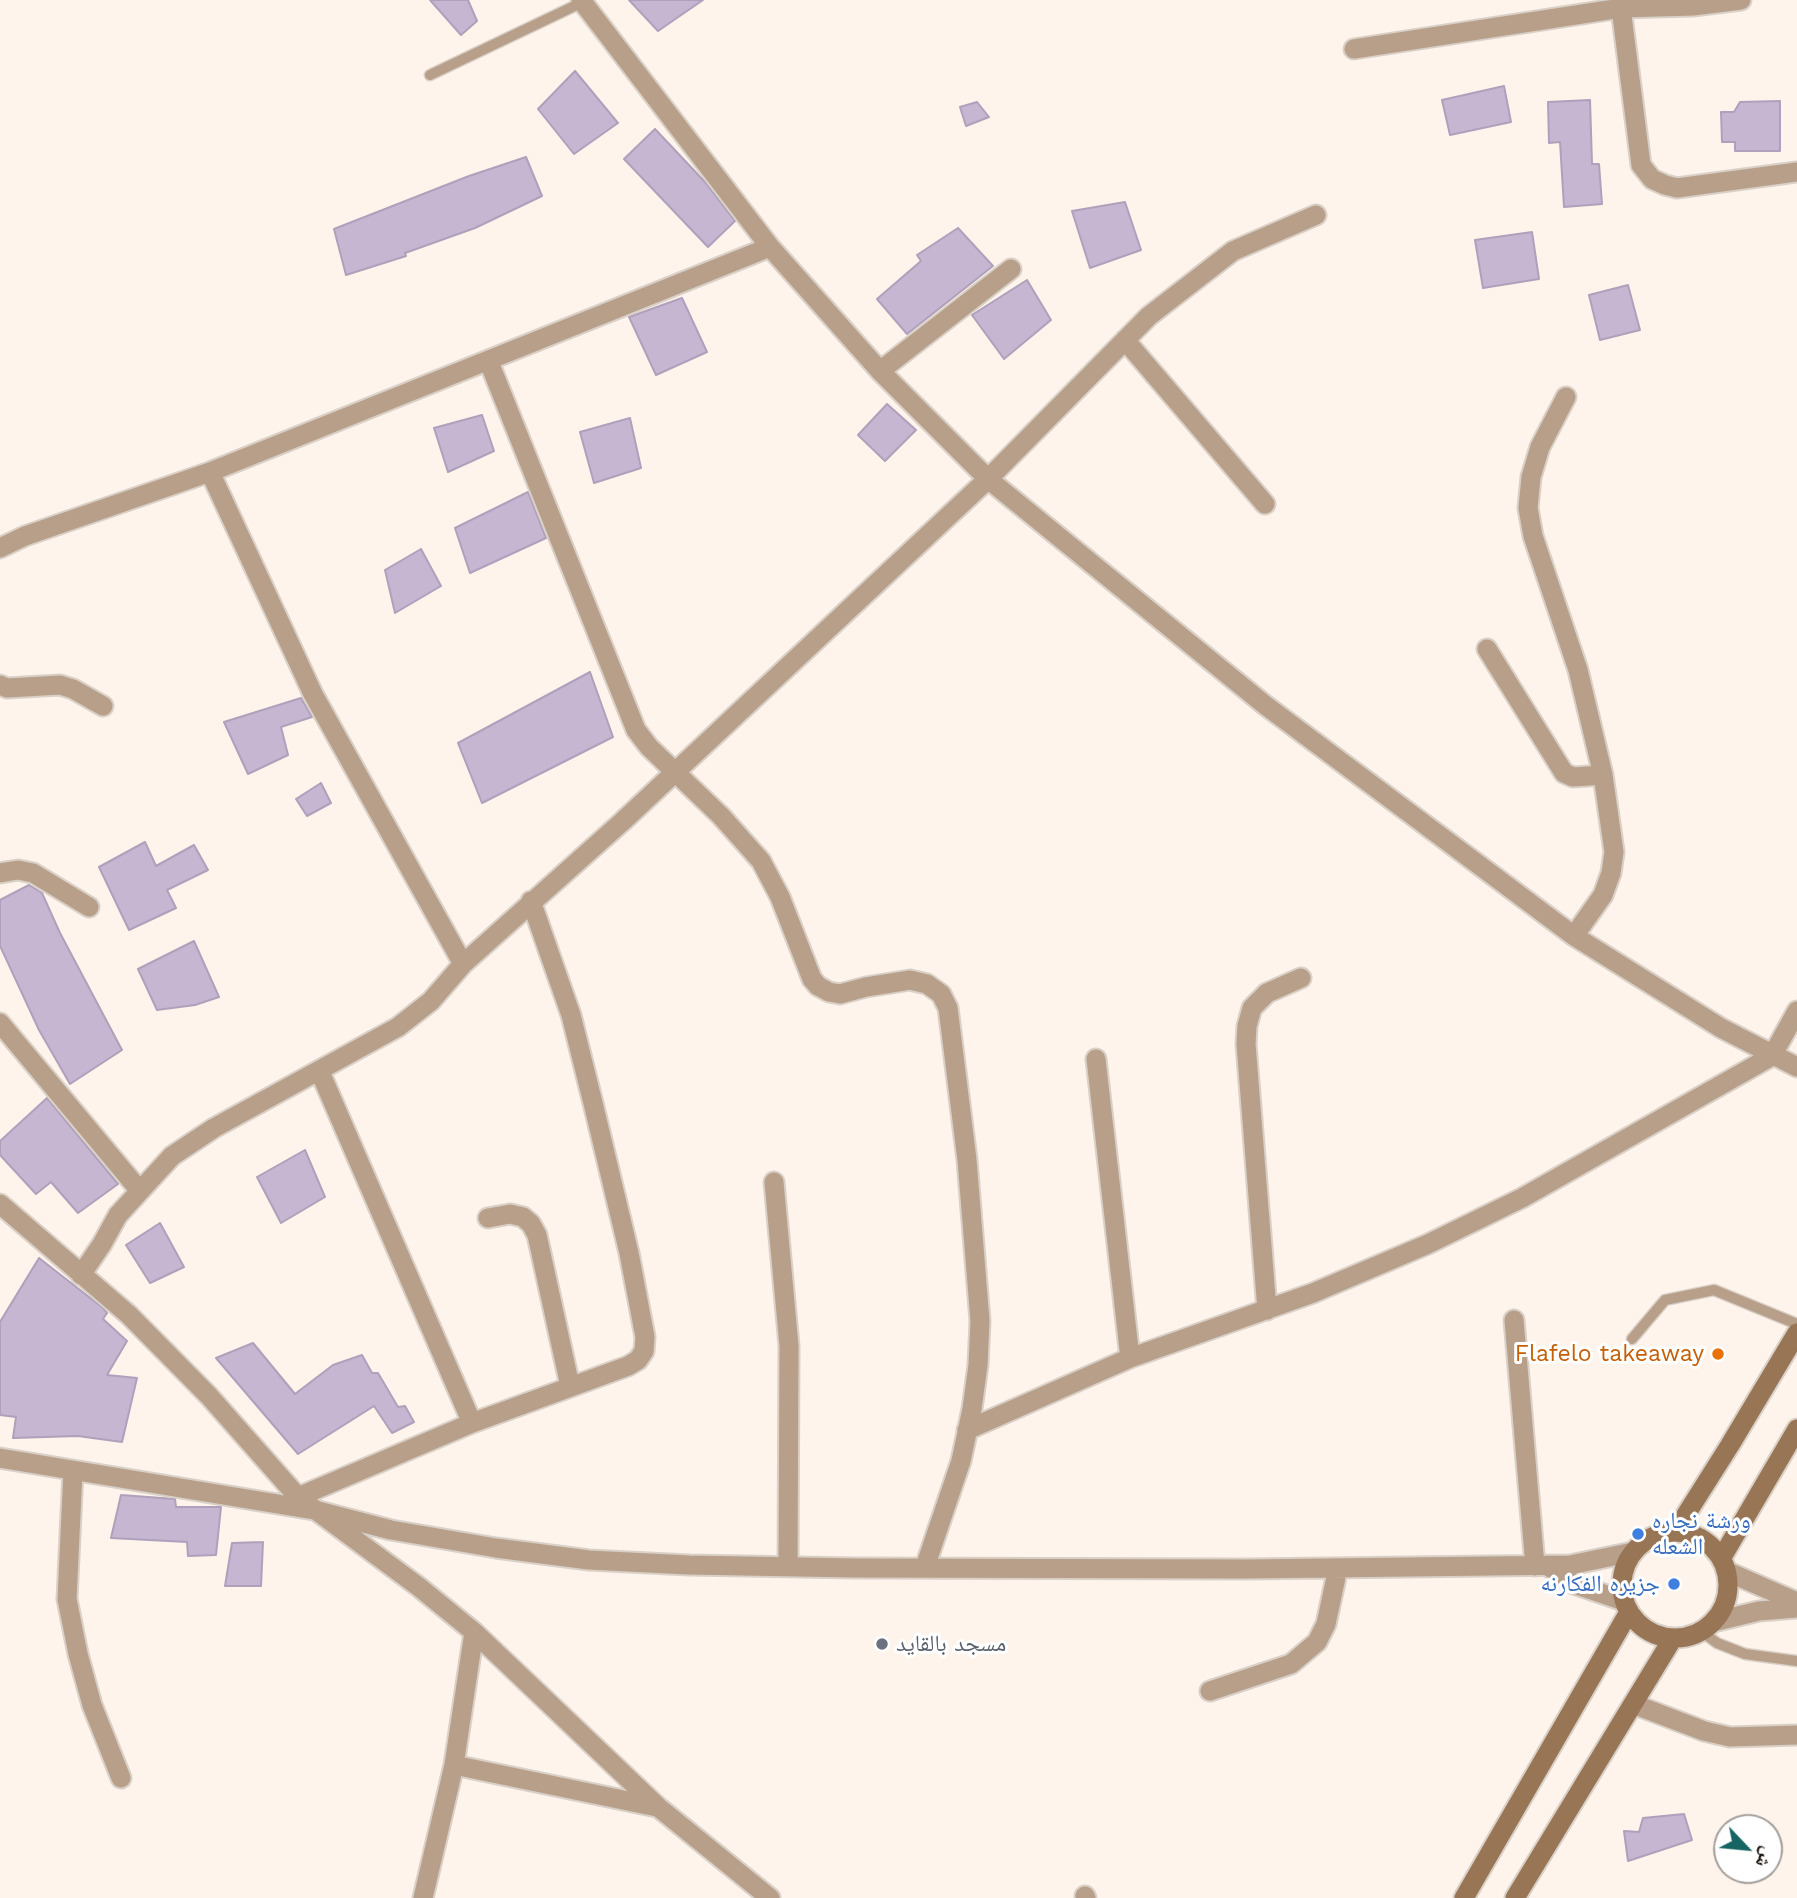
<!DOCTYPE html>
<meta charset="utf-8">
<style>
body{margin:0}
#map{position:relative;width:1797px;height:1898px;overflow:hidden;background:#fef4eb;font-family:"Work Sans","Noto Naskh Arabic",sans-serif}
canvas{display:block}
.north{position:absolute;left:1713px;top:1814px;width:70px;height:70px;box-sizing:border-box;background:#fff;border:2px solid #a39f9c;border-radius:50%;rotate:116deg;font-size:19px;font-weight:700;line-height:28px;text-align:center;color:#191008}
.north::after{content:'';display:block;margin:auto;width:24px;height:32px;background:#166562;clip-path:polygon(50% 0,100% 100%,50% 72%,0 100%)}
</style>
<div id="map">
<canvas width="1797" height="1898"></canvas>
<div class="north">ش</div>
</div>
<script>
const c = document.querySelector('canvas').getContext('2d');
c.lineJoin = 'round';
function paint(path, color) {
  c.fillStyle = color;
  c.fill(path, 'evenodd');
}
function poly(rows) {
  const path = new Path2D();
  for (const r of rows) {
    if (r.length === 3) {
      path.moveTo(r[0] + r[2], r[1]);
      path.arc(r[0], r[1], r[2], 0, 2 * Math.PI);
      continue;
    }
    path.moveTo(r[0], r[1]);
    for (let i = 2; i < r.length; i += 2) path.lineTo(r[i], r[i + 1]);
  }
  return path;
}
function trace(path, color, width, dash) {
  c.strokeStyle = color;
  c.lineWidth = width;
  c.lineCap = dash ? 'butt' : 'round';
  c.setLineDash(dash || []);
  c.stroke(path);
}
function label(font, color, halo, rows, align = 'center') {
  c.font = font + ' "Work Sans","Noto Naskh Arabic",sans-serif';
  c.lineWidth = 6;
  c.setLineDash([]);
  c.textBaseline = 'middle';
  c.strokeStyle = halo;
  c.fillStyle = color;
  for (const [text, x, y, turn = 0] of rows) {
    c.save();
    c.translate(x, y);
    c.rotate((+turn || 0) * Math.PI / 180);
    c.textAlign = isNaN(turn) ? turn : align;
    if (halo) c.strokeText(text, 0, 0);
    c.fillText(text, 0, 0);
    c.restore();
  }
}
const building = poly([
 [430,0,468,0,477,21,461,35,430,0],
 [629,0,703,0,658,31,629,0],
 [575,71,618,123,574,154,538,109,575,71],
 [1504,86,1511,122,1450,135,1442,100,1504,86],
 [1590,100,1592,164,1599,164,1602,204,1564,207,1560,142,1549,143,1548,102,1590,100],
 [1780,101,1780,151,1735,151,1735,142,1722,142,1721,112,1734,112,1740,102,1780,101],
 [977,102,989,117,966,126,960,107,977,102],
 [655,129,705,182,735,221,708,247,624,159,655,129],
 [526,157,542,196,475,228,405,253,406,256,346,275,334,229,469,176,526,157],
 [1125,202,1141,250,1090,268,1072,211,1125,202],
 [958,228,993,266,907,334,877,299,921,261,917,255,958,228],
 [1532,232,1539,279,1483,288,1475,240,1532,232],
 [1027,280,1051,320,1004,359,972,315,1027,280],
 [1628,285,1640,330,1600,340,1589,295,1628,285],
 [682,298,707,352,656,375,629,317,682,298],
 [887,404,916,430,885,461,858,435,887,404],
 [482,415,494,451,448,472,434,428,482,415],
 [630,418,641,468,594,483,580,432,630,418],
 [528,492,546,538,470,573,455,528,528,492],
 [421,549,441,586,395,613,385,570,421,549],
 [590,672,613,737,482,803,458,743,590,672],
 [301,698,312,717,281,727,288,755,248,774,224,722,301,698],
 [321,783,331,803,307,816,296,799,321,783],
 [145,842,156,866,194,845,208,870,167,890,176,908,129,930,99,867,145,842],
 [29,885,42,893,60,933,122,1050,70,1084,39,1030,0,946,0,900,29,885],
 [194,941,219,997,195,1005,157,1010,138,969,194,941],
 [47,1098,118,1184,78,1213,51,1182,36,1194,0,1155,0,1141,47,1098],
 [305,1150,325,1197,281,1223,257,1177,305,1150],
 [160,1223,184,1267,150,1283,126,1245,160,1223],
 [39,1258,103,1308,107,1313,103,1319,127,1341,107,1375,137,1378,122,1442,78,1436,13,1438,16,1417,0,1415,0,1322,39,1258],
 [253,1343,295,1394,333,1365,362,1355,372,1373,378,1373,398,1407,405,1406,414,1422,392,1433,374,1406,298,1454,216,1358,253,1343],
 [121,1495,175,1499,176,1507,221,1507,216,1555,188,1556,187,1542,111,1538,121,1495],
 [263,1542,261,1586,225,1586,232,1543,263,1542],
 [1684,1814,1692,1840,1628,1861,1624,1831,1639,1832,1643,1818,1684,1814]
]);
paint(building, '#c6b6d2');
trace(building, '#afa0bb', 2);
const service = poly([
 [430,75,583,2],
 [1632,1339,1665,1300,1714,1290,1797,1324],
 [1701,1631,1717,1643,1745,1654,1797,1661]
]);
const minor = poly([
 [581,0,770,247,880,371,988,479,1265,705,1574,936,1721,1028,1797,1067],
 [1620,0,1621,8,1693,6,1741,0],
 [1354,49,1621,8,1641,165,1652,179,1665,185,1677,188,1797,172],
 [1125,340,1265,504],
 [489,362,636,730,649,747,721,816,761,861,780,897,812,979,818,986,829,992,840,994,866,987,910,980,927,984,941,994,948,1008,967,1160,980,1321,978,1365,972,1409,961,1461,925,1567],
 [880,371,1011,269],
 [1566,397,1540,447,1531,477,1528,508,1533,536,1578,670,1603,775,1614,852,1611,873,1603,895,1574,936],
 [210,472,313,694,463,964],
 [0,548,25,536,210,472,770,247],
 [1487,649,1564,773,1573,777,1603,775],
 [0,685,7,688,60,685,73,689,103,706],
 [0,873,18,870,33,873,89,907],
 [0,1023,140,1191],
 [1096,1059,1130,1358],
 [320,1072,472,1423],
 [774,1182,789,1346,788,1567],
 [0,1204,129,1315,209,1396,298,1497,419,1587,474,1632,658,1807,770,1898],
 [488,1218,510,1214,523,1217,531,1224,537,1235,570,1386],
 [81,1275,102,1244,118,1215,172,1156,214,1128,398,1027,431,1001,463,964,623,821,988,479,1149,316,1233,251,1316,215],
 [1267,1310,1246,1044,1247,1026,1252,1008,1267,993,1301,978],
 [1514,1320,1535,1566],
 [967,1430,1130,1358,1313,1293,1428,1244,1522,1198,1772,1056,1797,1011],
 [0,1458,314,1510,391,1530,496,1548,589,1560,689,1565,855,1568,1247,1569,1570,1565,1633,1552],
 [73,1471,67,1599,78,1654,92,1705,121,1778],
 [298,1497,472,1423,628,1366,638,1360,644,1351,645,1337,629,1253,593,1103,571,1015,531,901],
 [1548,1566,1574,1584,1624,1601],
 [1210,1691,1291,1664,1317,1642,1326,1624,1338,1568],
 [1633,1704,1704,1731,1730,1737,1797,1735],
 [454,1765,657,1807],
 [1085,1896,1086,1898],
 [423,1898,454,1765,474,1632]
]);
const tertiary = poly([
 [1726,1571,1797,1602],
 [1713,1622,1759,1611,1797,1608]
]);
const secondary = poly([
 [1675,1532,1730,1445,1797,1333],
 [1675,1585,53],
 [1721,1559,1797,1429],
 [1464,1898,1629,1612],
 [1515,1898,1673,1638]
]);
trace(service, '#d9d0c7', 13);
trace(minor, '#d9d0c7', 23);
trace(tertiary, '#d9d0c7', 23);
trace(secondary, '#d9d0c7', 23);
trace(service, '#b79f89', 10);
trace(minor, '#b79f89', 19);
trace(tertiary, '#b79f89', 19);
trace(secondary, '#987554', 19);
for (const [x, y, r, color] of [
 [1718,1354,7,"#e8710a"],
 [1638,1534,7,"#3f7fe0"],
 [1674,1584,7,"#3f7fe0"],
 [882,1644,7,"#6b7280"]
]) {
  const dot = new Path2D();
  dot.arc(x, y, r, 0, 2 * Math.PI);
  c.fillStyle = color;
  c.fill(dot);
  trace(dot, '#fff', 2.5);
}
label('23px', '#c56008', '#fff', [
 ["Flafelo takeaway",1704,1354]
], 'right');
label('23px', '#366cbe', '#fff', [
 ["ورشة نجاره",1652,1521],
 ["الشعله",1652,1547],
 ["جزيره الفكارنه",1660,1584,"right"]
], 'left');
label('23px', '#5b616d', '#fff', [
 ["مسجد بالقايد",896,1644]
], 'left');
</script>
